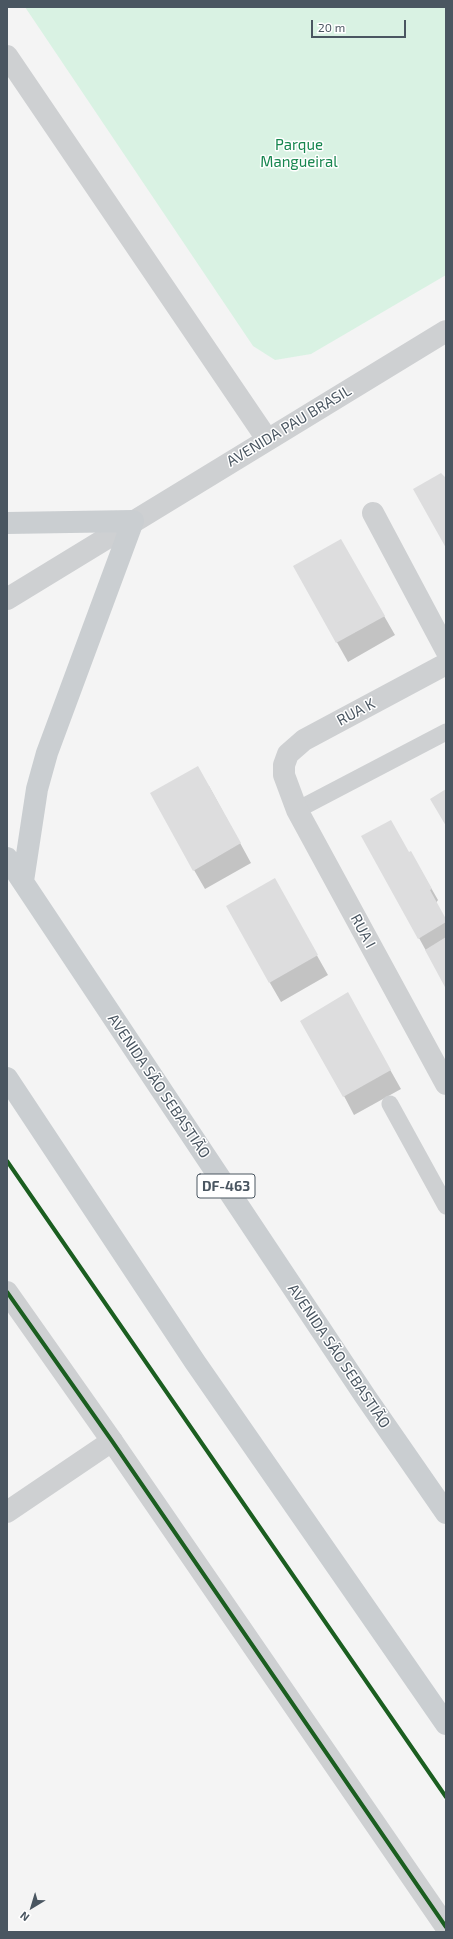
<!DOCTYPE html>
<meta charset="utf-8">
<style>
body{margin:0}
#map{position:relative;width:453px;height:1939px;overflow:hidden;background:#f4f4f4;font-family:"Exo 2",sans-serif}
canvas{display:block}
.frame{position:absolute;inset:0;border:8px solid #4a5661;pointer-events:none}
.north{position:absolute;left:12px;top:1887px;width:40px;height:40px;-webkit-text-stroke:3px #fff;paint-order:stroke;rotate:218deg;font-size:11px;font-weight:700;line-height:16px;text-align:center;color:#4a5661}
.north::after{content:'';display:block;margin:auto;width:14px;height:18px;background:#4a5661;clip-path:polygon(50% 0,100% 100%,50% 72%,0 100%)}
.scale{position:absolute;left:311px;top:20px;width:95px;height:18px;box-sizing:border-box;border:2px solid #4a5661;border-top:0;padding-left:5px;font-size:12px;line-height:14px;white-space:nowrap;color:#4a5661;-webkit-text-stroke:3px #fff;paint-order:stroke}
</style>
<div id="map">
<canvas width="453" height="1939"></canvas>
<div class="frame"></div>
<div class="north">N</div>
<div class="scale">20 m</div>
</div>
<script>
const c = document.querySelector('canvas').getContext('2d');
c.lineJoin = 'round';
function paint(path, color) {
  c.fillStyle = color;
  c.fill(path, 'evenodd');
}
function poly(rows) {
  const path = new Path2D();
  for (const r of rows) {
    path.moveTo(r[0], r[1]);
    for (let i = 2; i < r.length; i += 2) path.lineTo(r[i], r[i + 1]);
  }
  return path;
}
function trace(path, color, width, dash) {
  c.strokeStyle = color;
  c.lineWidth = width;
  c.lineCap = dash ? 'butt' : 'round';
  c.setLineDash(dash || []);
  c.stroke(path);
}
function label(font, color, halo, rows, align = 'center') {
  c.font = font + ' "Exo 2",sans-serif';
  c.lineWidth = 3;
  c.setLineDash([]);
  c.textBaseline = 'middle';
  c.strokeStyle = halo;
  c.fillStyle = color;
  for (const [text, x, y, turn = 0] of rows) {
    c.save();
    c.translate(x, y);
    c.rotate((+turn || 0) * Math.PI / 180);
    c.textAlign = isNaN(turn) ? turn : align;
    if (halo) c.strokeText(text, 0, 0);
    c.fillText(text, 0, 0);
    c.restore();
  }
}
paint(poly([
 [25,7,446,7,446,275,311,354,275,360,253,346]
]), '#d9f2e3');
paint(poly([
 [341,541,395,635,348,662,294,566],
 [209,786,251,863,205,889,194,870],
 [408,854,418,865,438,900,436,903,446,920,446,987,419,938],
 [285,899,328,975,281,1002,270,983],
 [358,1013,401,1089,354,1115,344,1096]
]), '#0003');
paint(poly([
 [441,473,446,478,446,548,413,489],
 [341,539,385,616,336,643,293,566],
 [198,766,241,843,193,871,150,793],
 [446,789,446,826,430,799],
 [391,820,409,852,411,851,431,887,432,889,430,890,446,919,446,922,418,939,361,836],
 [275,878,318,955,269,983,226,906],
 [446,937,446,989,425,950],
 [348,992,391,1070,343,1097,300,1021]
]), '#ddddde');
trace(poly([
 [297,810,446,732],
 [390,1104,446,1206]
]), '#ced0d2', 17);
trace(poly([
 [7,56,267,439],
 [373,513,446,650],
 [446,664,304,740,288,754,284,765,284,775,297,810,446,1084],
 [7,1512,112,1441]
]), '#ced0d2', 22);
trace(poly([
 [7,599,446,331],
 [7,1292,112,1441,446,1927]
]), '#ced0d2', 22);
trace(poly([
 [7,523,133,521,47,753,37,789,23,881],
 [7,858,365,1396,446,1513],
 [7,1078,195,1362,446,1724]
]), '#caced1', 22);
trace(poly([
 [7,1161,446,1797],
 [7,1292,112,1441,446,1927]
]), '#1b5e20', 4);
for (const [x, y, w] of [
 [226,1186,58]
]) {
  const box = new Path2D();
  box.roundRect(x - w / 2, y - 12, w, 24, 3);
  c.fillStyle = '#fff';
  c.fill(box);
  trace(box, '#4a5661', 1);
}
label('bold 14px', '#4a5661', null, [
 ["DF-463",226,1186]
]);
label('15px', '#17864f', '#fff', [
 ["Parque",299,145],
 ["Mangueiral",299,162]
]);
label('15px', '#4a5661', '#fff', [
 ["AVENIDA PAU BRASIL",289,426,-31],
 ["RUA K",356,712,-28],
 ["RUA I",363,931,62],
 ["AVENIDA SÃO SEBASTIÃO",159,1086,56],
 ["AVENIDA SÃO SEBASTIÃO",339,1356,56]
]);
</script>
